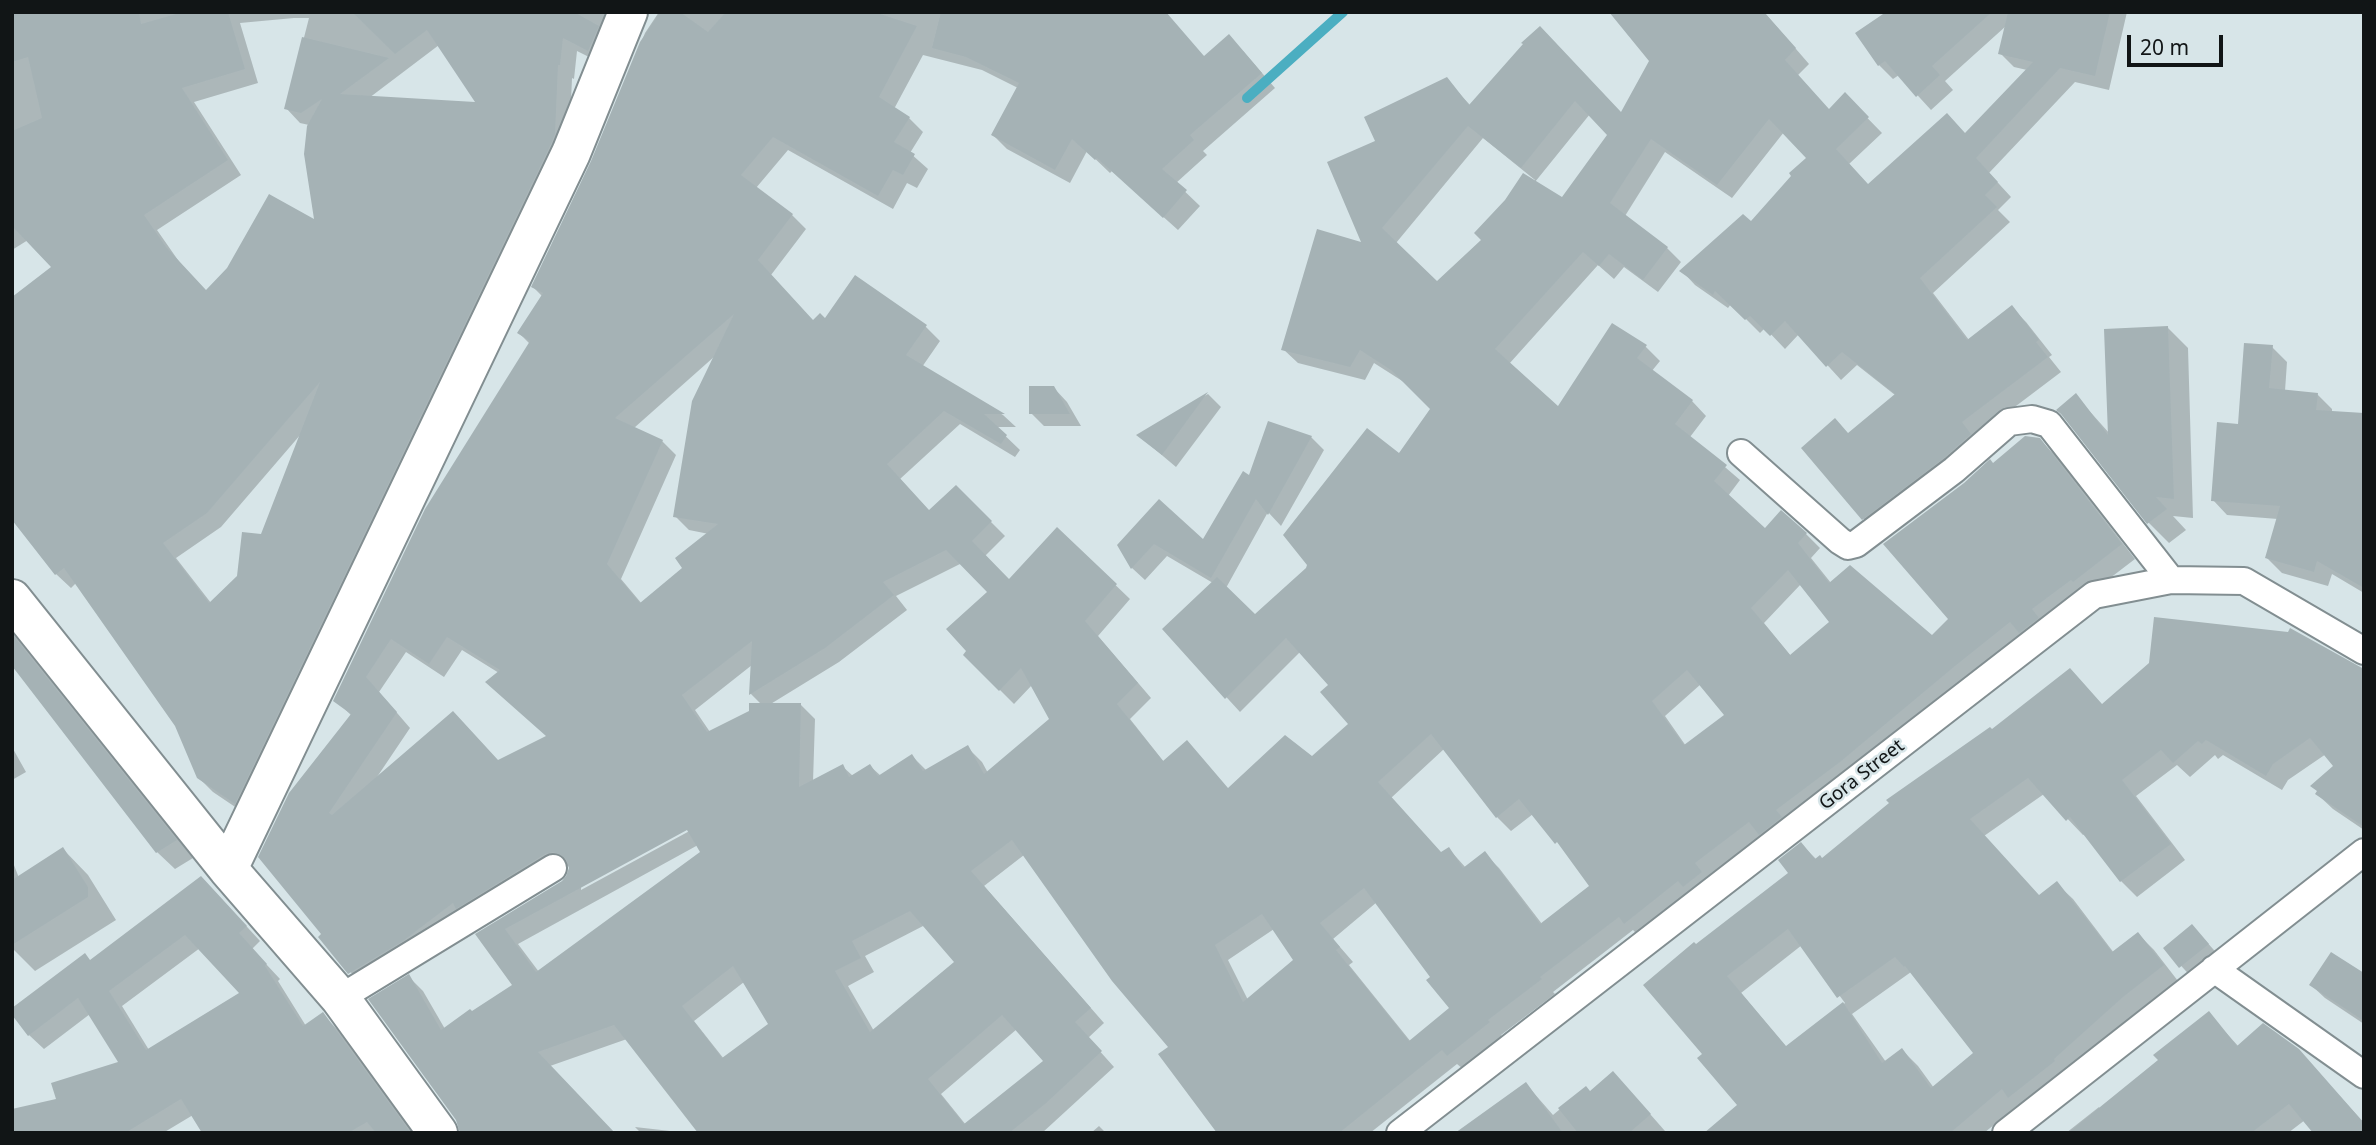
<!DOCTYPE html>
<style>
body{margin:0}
#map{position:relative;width:2376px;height:1145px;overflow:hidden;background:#d7e5e8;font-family:"Noto Sans",sans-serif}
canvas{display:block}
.frame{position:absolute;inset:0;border:14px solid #111516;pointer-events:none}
.scale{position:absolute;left:2127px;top:35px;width:96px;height:32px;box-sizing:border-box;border:4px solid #111516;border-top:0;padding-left:9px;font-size:21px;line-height:24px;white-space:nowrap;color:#111516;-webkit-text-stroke:5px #d7e5e8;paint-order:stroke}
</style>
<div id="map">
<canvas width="2376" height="1145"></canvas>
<div class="frame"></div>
<div class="scale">20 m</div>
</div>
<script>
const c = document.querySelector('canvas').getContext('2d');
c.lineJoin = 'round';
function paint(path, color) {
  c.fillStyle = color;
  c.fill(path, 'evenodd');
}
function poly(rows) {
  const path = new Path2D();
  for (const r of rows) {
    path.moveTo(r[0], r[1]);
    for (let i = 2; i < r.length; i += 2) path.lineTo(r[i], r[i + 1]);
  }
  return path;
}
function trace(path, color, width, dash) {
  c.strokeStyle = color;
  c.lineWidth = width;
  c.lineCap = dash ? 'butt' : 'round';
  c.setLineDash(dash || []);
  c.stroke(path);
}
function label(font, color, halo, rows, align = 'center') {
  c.font = font + ' "Noto Sans",sans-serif';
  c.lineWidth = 5;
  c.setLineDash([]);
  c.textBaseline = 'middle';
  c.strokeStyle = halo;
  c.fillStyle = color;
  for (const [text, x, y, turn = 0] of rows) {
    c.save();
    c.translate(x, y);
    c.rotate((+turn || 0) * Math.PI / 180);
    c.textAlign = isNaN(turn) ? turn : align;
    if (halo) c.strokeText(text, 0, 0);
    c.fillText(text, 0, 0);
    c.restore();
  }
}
paint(poly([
 [12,12,626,12,603,64,577,51,574,79,572,78,569,149,250,817,213,792,198,777,176,725,76,583,71,588,56,574,54,267,28,240,12,250],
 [294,18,309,18,286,108,300,123,309,125,316,222,206,292,180,263,157,230,241,175,194,102,258,83,240,23],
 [439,45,479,104,369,98],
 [301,434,262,536,238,577,211,603,176,558,221,527],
 [659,12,1146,12,1205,57,1243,51,1275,88,1203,151,1207,155,1176,183,1200,206,1178,230,1112,171,1110,173,1087,151,1070,183,1007,149,993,135,1018,88,982,70,923,55,894,109,909,118,923,132,910,153,928,169,917,188,907,183,893,209,788,150,756,188,792,215,806,229,771,275,813,322,825,321,926,327,940,341,922,367,1003,415,1016,427,996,427,1020,450,1015,457,960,424,900,479,930,512,956,487,1005,536,985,556,1009,581,1057,529,1130,599,1098,636,1151,698,1130,719,1164,762,1229,789,1312,759,1350,724,1331,685,1301,651,1240,712,1164,629,1213,583,1167,556,1145,580,1132,568,1119,546,1159,501,1203,542,1250,478,1311,437,1324,450,1281,526,1268,512,1226,588,1255,616,1308,569,1400,456,1432,409,1407,384,1374,363,1365,380,1298,363,1283,349,1364,245,1378,142,1446,79,1470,105,1525,44,1621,115,1764,12,1809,64,1797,76,1829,110,1845,95,1882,133,1849,164,1869,186,1966,135,2027,70,2014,67,2000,53,2006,26,1945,81,1953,90,1931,110,1899,75,1893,79,1879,65,1889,12,2127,12,2109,90,2075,82,1989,173,2011,197,1998,210,2010,222,1933,293,1969,340,2012,308,2026,322,2052,355,2049,357,2061,372,1975,437,1878,533,1863,518,1849,434,1895,395,1857,365,1841,380,1799,334,1785,349,1765,328,1760,333,1731,304,1728,308,1695,285,1682,271,1751,224,1808,158,1784,132,1732,198,1665,152,1625,216,1667,248,1681,262,1658,292,1624,267,1614,279,1598,265,1509,364,1558,409,1645,346,1660,361,1651,372,1692,401,1706,416,1690,437,1740,480,1728,496,1765,531,1806,534,1820,548,1811,558,1831,583,1932,637,1950,619,1993,465,2039,439,2054,454,2135,559,1640,937,1633,930,1553,992,1555,994,1501,1035,1502,1037,1463,1069,1457,1064,1370,1133,1219,1133,1170,1047,1024,855,984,886,1104,1023,1088,1038,1114,1067,1042,1133,809,1133,627,1039,550,1066,461,1133,409,977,423,991,445,1029,514,985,477,935,563,882,568,877,570,866,560,868,364,987,320,938,324,934,260,857,352,716,335,700,530,344,519,333,543,297,533,287,593,162,645,33],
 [1590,114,1609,134,1562,200,1535,182],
 [1483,138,1535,180,1484,240,1437,283,1396,243],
 [715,356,675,516,689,530,709,534,685,568,642,604,621,579,676,455,662,441,634,428],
 [962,563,990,592,965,655,1014,704,1032,685,1051,719,988,773,982,762,968,748,927,771,912,756,881,776,870,766,853,776,842,766,813,782,815,719,801,705,769,705,839,662,907,610,896,596],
 [1801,584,1831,623,1791,656,1764,623],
 [462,650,499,673,548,737,498,762,377,777,410,728,379,692,406,652,444,677],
 [752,665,751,694,762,705,710,732,695,710],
 [1701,684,1727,715,1686,746,1665,716],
 [1444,749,1497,817,1511,831,1533,814,1568,854,1592,887,1542,924,1499,868,1485,854,1466,868,1449,849,1442,854,1391,798],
 [693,824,695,828,581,890,581,886],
 [698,845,703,852,539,972,518,944],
 [1377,902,1433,977,1452,1008,1411,1042,1349,965,1353,962,1333,939],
 [925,925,957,962,874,1031,848,986,874,972,865,956],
 [1274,929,1295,961,1248,1000,1228,960],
 [744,982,771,1024,724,1059,694,1021],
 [1017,1029,1045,1061,966,1125,941,1094],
 [2168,328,2188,348,2193,518,2173,516,2186,530,2169,543,2149,523,2069,421,2076,396,2110,434],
 [2272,347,2287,362,2285,391,2317,394,2332,409,2332,413,2364,415,2364,593,2332,574,2328,586,2282,573,2267,558,2278,519,2227,515,2213,500,2239,426],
 [1054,388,1067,402,1081,426,1044,426,1031,413],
 [1208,394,1221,407,1176,467,1138,435],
 [12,632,193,858,175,869,157,852,12,664],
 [2364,671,2364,830,2333,809,2317,794,2335,766,2326,754,2288,780,2282,790,2223,755,2218,759,2215,755,2190,777,2177,765,2136,796,2185,860,2137,897,2121,881,2085,834,2083,835,2044,794,1984,836,2040,897,2057,884,2073,899,2114,953,2138,934,2154,950,2178,981,2025,1112,2018,1105,1984,1133,1707,1133,1740,1105,1705,1054,1696,946,1790,873,1801,844,1817,860,1822,860,1992,731,2103,705],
 [1802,945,1845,1003,1787,1048,1741,993],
 [1911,972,1975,1053,1934,1088,1918,1066,1902,1050,1886,1062,1852,1014],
 [12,747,26,772,12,780],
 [63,849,88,875,116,920,35,971,12,948,12,860,19,878],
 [215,892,260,941,252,949,280,979,278,981,306,1026,323,1015,337,1029,413,1133,204,1133,193,1115,163,1133,12,1133,58,1100,120,1063,90,1014,44,1049,29,1035,90,961],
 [200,948,241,993,149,1050,122,1006],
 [2205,940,2221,958,2194,980,2165,948],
 [2364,975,2364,1024,2325,998,2311,985],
 [2209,1014,2239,1047,2298,1050,2364,1123,2305,1120,2288,1133,2066,1133,2099,1107,2100,1109,2160,1061],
 [1526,1084,1553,1115,1585,1088,1590,1093,1628,1089,1665,1131,1663,1133,1458,1133],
 [1099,1126,1106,1133,1091,1133],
 [635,1127,688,1133,641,1133]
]), '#0003');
trace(poly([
 [1247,98,1343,12]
]), '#4baec1', 10);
paint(poly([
 [12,12,139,12,141,24,183,12,228,12,245,69,182,88,228,160,144,215,166,247,206,290,227,268,269,194,314,219,304,154,307,126,322,99,301,113,284,109,302,37,389,58,340,94,475,102,427,30,395,54,352,12,574,12,599,26,588,51,563,38,560,65,558,65,555,134,551,144,235,804,197,778,175,726,64,568,55,575,12,520,12,297,51,267,12,226,12,131,42,118,28,57,12,62],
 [320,382,261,534,242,532,237,576,209,603,163,543,207,513],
 [660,12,680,12,708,32,726,12,874,12,917,26,879,97,910,117,894,142,915,154,903,175,893,170,878,196,773,137,741,175,793,214,758,260,813,320,820,313,825,318,855,275,927,325,906,355,1005,414,984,414,1007,435,1001,444,944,411,887,464,929,510,956,485,992,521,972,541,1009,579,1057,527,1117,584,1085,621,1138,683,1117,704,1163,761,1187,740,1228,788,1285,735,1312,756,1348,724,1320,692,1328,685,1286,638,1225,699,1162,629,1217,577,1255,614,1306,568,1307,565,1283,535,1367,428,1399,453,1430,409,1391,370,1360,350,1350,367,1281,350,1317,229,1361,242,1327,162,1375,141,1364,117,1447,77,1469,105,1523,44,1521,43,1540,26,1621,112,1649,61,1609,12,1764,12,1796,48,1785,60,1829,109,1845,92,1869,117,1836,149,1868,184,1947,113,1965,133,2033,62,1998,54,2008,12,2110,12,2095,76,2060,68,1976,158,1998,182,1985,195,1997,207,1920,278,1967,340,2012,305,2039,340,2036,342,2048,357,1962,422,1971,434,1944,458,1862,520,1801,448,1835,418,1848,433,1895,394,1842,352,1826,367,1785,321,1770,336,1750,316,1745,320,1715,291,1713,295,1679,271,1743,214,1751,221,1791,176,1789,173,1806,158,1769,119,1717,185,1651,139,1610,203,1668,247,1643,280,1609,254,1599,266,1583,252,1495,349,1558,406,1612,323,1647,345,1637,358,1693,400,1675,424,1727,465,1714,481,1765,528,1781,510,1807,533,1798,543,1829,583,1850,565,1932,635,1948,619,1883,544,1964,483,1990,459,1993,463,2025,436,2040,438,2122,544,2073,582,2071,580,2032,609,2039,618,2019,633,2010,622,1955,666,1840,762,1776,810,1782,817,1759,835,1749,822,1695,863,1702,872,1683,887,1678,881,1624,924,1619,917,1540,977,1542,979,1488,1020,1490,1022,1447,1056,1442,1050,1339,1133,1217,1133,1158,1054,1168,1047,1112,981,1012,840,971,871,1091,1008,1075,1022,1102,1051,1045,1104,1009,1133,698,1133,614,1025,538,1052,615,1133,460,1133,456,1120,368,999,409,974,441,1030,470,1009,472,1011,512,985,475,934,562,881,566,876,569,868,566,859,561,855,553,852,545,854,456,909,453,903,403,941,348,974,318,937,321,934,258,857,289,793,351,714,333,701,425,509,530,341,517,333,543,293,531,287,591,161,640,42],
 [1575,101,1607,135,1562,197,1523,173,1505,200,1474,233,1481,240,1437,281,1382,228,1468,126,1521,168],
 [734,314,692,401,673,517,718,524,675,558,682,568,640,603,607,564,663,440,615,418],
 [946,550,987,592,946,629,966,651,963,655,999,691,1021,668,1049,719,984,774,968,745,923,771,912,754,878,776,870,764,849,777,843,764,799,787,801,703,749,703,749,711,707,732,682,695,752,641,749,695,825,648,894,595,883,582],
 [1788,570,1829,622,1790,655,1751,608],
 [447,637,500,670,485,682,546,736,498,760,453,711,332,815,329,813,397,712,366,677,391,639,429,664],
 [1687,670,1724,715,1684,745,1652,701],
 [1431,734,1496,818,1519,799,1555,844,1557,842,1589,886,1540,924,1485,851,1463,868,1449,847,1441,852,1378,782],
 [687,830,700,852,536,972,505,929],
 [1364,888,1430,977,1426,980,1449,1008,1409,1041,1336,950,1340,947,1320,923],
 [910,911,954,962,870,1032,835,971,861,958,852,941],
 [1262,914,1293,960,1243,1002,1215,945],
 [733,966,768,1024,722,1058,682,1006],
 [1002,1015,1043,1061,964,1124,928,1079],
 [941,12,1166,12,1204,56,1229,34,1262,73,1190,135,1194,140,1162,169,1187,190,1163,218,1097,158,1095,160,1072,139,1055,170,991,135,1019,83,966,57,932,48],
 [1886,12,1992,12,1932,66,1940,75,1916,97,1885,61,1878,66,1855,33],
 [2168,326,2174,499,2156,497,2167,509,2147,524,2061,414,2056,410,2076,393,2108,435,2104,329],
 [2244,343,2273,345,2269,388,2318,393,2316,410,2364,413,2364,588,2317,561,2314,572,2265,558,2280,506,2211,501,2217,422,2238,424],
 [1029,386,1054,386,1070,414,1029,414],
 [1208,392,1162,455,1136,435],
 [1268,421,1312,436,1268,515,1256,499,1211,578,1154,544,1131,569,1117,545,1159,499,1203,539,1243,471,1249,475],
 [2154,617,2288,632,2290,628,2364,669,2364,827,2315,794,2317,791,2310,786,2333,766,2310,738,2273,764,2266,776,2206,740,2202,744,2198,741,2173,763,2161,750,2122,780,2171,844,2120,882,2070,817,2066,821,2028,778,1970,819,2039,895,2057,881,2112,952,2138,932,2164,965,2123,997,2054,1059,2055,1061,2008,1098,2002,1089,1950,1133,1704,1133,1737,1105,1697,1058,1702,1054,1643,985,1694,942,1696,944,1788,873,1778,860,1801,842,1815,859,1820,855,1822,858,1889,803,1886,800,1990,727,1992,729,2070,668,2102,704,2149,663],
 [1788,929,1837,998,1895,957,1904,967,1905,966,1973,1053,1931,1088,1902,1048,1882,1063,1843,1002,1786,1046,1727,976],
 [12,634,177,840,156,853,12,666],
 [63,847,88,887,88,897,12,945,12,880],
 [201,876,247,926,239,933,267,964,265,966,303,1026,323,1012,411,1133,376,1133,367,1122,348,1133,202,1133,181,1099,125,1133,12,1133,12,1109,56,1099,51,1083,118,1062,78,998,28,1036,12,1015,12,1008,85,953,90,960],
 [185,935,239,993,146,1050,109,991],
 [2192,924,2209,944,2179,968,2163,948],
 [2331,952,2364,973,2364,1021,2309,985],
 [2209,1011,2237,1046,2263,1023,2299,1049,2364,1123,2364,1133,2313,1133,2289,1104,2251,1133,2068,1133,2158,1060,2153,1055],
 [1613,1071,1651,1114,1629,1133,1578,1133,1558,1108,1586,1086,1590,1091],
 [1526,1082,1563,1133,1455,1133]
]), '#a5b2b5');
const street = poly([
 [1741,453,1840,541,1848,546,1856,544,1954,470,2009,422,2032,419,2049,424,2171,580],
 [2214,969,2364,1075],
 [340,998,553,868],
 [1400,1133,2094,595,2171,580,2244,581,2364,651],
 [2006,1133,2364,852]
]);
const secondary = poly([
 [12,599,228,869,340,998,438,1133],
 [228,869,571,153,628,12]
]);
trace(street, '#828e91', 30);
trace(secondary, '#828e91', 42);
trace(street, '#fff', 26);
trace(secondary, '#fff', 38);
label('19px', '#111516', '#d7e5e8', [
 ["Gora Street",1862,775,-38]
]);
</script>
